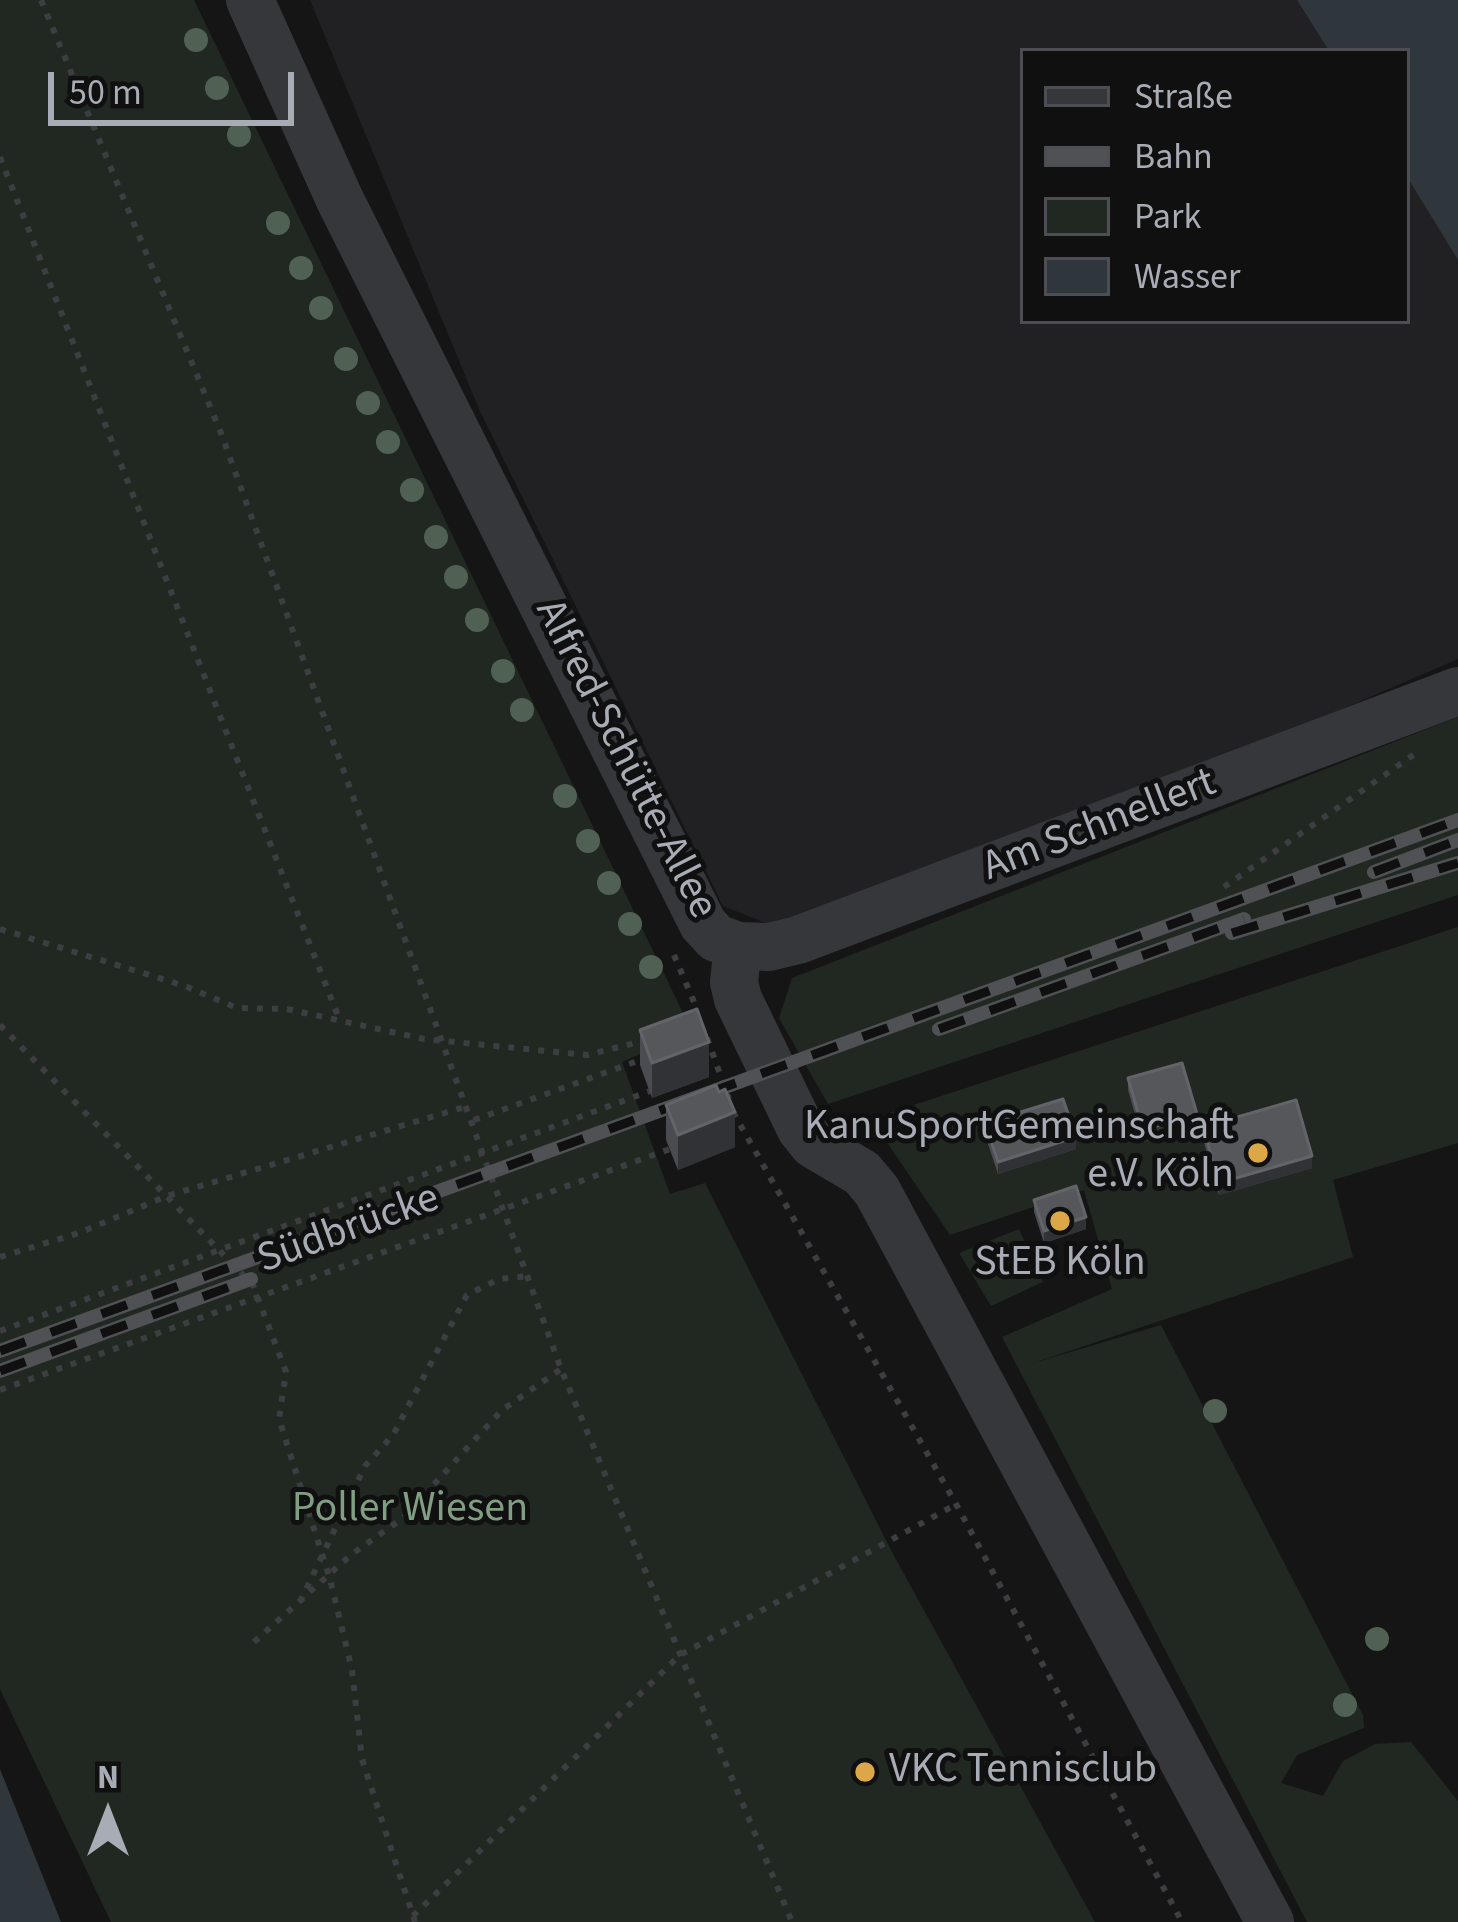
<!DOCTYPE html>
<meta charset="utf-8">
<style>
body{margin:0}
#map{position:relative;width:1458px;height:1922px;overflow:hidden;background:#151516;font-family:"Source Sans 3",sans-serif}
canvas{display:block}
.legend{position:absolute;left:1020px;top:48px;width:390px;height:276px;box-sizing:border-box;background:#101011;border:3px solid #4d4e53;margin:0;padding:15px 21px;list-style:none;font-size:36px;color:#a8acb5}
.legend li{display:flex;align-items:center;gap:24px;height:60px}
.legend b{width:60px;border:3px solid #4d4e53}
.north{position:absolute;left:48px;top:1754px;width:120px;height:120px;-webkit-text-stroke:9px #101011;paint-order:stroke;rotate:0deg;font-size:33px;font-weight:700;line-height:48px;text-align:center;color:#a8acb5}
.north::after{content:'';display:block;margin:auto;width:42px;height:54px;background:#a8acb5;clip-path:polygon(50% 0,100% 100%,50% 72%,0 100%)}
.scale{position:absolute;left:48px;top:72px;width:246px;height:54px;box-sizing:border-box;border:6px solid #a8acb5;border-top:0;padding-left:15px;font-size:36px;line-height:42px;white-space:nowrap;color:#a8acb5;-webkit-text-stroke:9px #101011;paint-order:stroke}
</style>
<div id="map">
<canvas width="1458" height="1922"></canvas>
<ul class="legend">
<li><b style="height:15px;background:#36373b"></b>Straße</li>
<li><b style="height:15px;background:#4f5155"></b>Bahn</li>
<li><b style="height:33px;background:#212822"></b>Park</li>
<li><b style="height:33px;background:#2f373d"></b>Wasser</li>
</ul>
<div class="north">N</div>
<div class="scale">50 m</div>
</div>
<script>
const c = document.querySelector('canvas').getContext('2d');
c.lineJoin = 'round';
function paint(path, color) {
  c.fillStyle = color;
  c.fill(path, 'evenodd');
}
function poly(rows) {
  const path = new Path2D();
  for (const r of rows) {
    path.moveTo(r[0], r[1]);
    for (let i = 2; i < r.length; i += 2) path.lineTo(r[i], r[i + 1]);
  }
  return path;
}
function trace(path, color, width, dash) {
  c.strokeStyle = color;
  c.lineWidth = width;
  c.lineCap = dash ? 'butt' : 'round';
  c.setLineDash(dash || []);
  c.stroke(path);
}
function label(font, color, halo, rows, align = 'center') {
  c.font = font + ' "Source Sans 3",sans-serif';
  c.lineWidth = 10;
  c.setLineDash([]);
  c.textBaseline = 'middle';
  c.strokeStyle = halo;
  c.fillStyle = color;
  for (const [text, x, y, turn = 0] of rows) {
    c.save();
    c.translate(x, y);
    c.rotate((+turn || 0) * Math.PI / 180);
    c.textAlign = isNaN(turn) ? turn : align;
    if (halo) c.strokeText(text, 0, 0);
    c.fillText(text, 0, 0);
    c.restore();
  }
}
paint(poly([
 [310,0,1297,0,1329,51,1023,51,1023,321,1407,321,1407,177,1458,260,1458,659,1333,713,771,925,723,906,479,409]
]), '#212123');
paint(poly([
 [0,0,194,0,683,1013,651,1049,622,1062,670,1194,705,1183,892,1552,1095,1922,111,1922,0,1689],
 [1458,717,1458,895,828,1104,779,1018,792,978],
 [1458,927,1458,1143,1333,1180,1353,1257,1030,1364,1161,1325,1363,1715,1364,1728,1297,1755,1281,1783,1323,1796,1343,1761,1375,1744,1411,1742,1458,1801,1458,1922,1307,1922,1002,1337,1112,1289,1084,1190,950,1235,871,1119],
 [1019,1229,1043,1282,991,1306,959,1253]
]), '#212822');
paint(poly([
 [1297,0,1458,0,1458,260,1407,177,1407,51,1329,51],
 [0,1769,61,1922,0,1922]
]), '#2f373d');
trace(poly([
 [41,0,221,433,561,1369,792,1922],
 [0,157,340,1021],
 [1224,887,1419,751],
 [0,929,185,986,237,1008,287,1009,424,1039,587,1055,643,1041],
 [674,955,697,1009],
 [0,1025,253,1285,286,1372,279,1419,330,1579,352,1670,362,1759,415,1922],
 [707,1038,729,1099],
 [733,1112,956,1504,1182,1922],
 [474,1120,646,1058],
 [0,1257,79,1233,167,1196,468,1106],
 [300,1602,365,1466,393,1435,467,1295,499,1279,529,1276],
 [254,1642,352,1554,403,1518,502,1410,561,1369],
 [413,1916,680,1655,955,1505]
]), '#3c3e42', 6, [6, 9]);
trace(poly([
 [250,0,340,200,703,924,716,938,738,946,769,947,798,940,1458,691],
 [738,946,734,982,738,999,801,1129,813,1144,862,1173,877,1191,1270,1922]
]), '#36373b', 48);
const rail = poly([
 [1374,872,1458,840],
 [1232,933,1458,863],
 [939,1029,1244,919],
 [0,1351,1458,820],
 [0,1371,251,1279]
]);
trace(rail, '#4f5155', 14);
trace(rail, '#101011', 9, [27]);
trace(poly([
 [0,1331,650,1091],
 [0,1390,670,1149]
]), '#3c3e42', 6, [6, 9]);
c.fillStyle = '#506052';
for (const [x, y] of [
 [196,40],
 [217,88],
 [239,135],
 [278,223],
 [301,268],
 [321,308],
 [346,359],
 [368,403],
 [388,442],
 [412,490],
 [436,537],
 [456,577],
 [477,620],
 [503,671],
 [522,710],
 [565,796],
 [588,841],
 [609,883],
 [630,924],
 [651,967],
 [1215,1411],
 [1377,1639],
 [1345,1705]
]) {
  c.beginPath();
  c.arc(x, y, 12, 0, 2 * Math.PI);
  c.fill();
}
paint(poly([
 [640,1030,709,1077,652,1098,640,1065],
 [1128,1078,1197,1126,1143,1142,1128,1090],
 [666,1105,735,1147,678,1170,666,1140],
 [985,1123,1076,1149,998,1174,985,1135],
 [1203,1127,1312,1168,1219,1195,1203,1139],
 [1034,1200,1086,1229,1044,1243,1034,1212]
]), '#4b4c51');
paint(poly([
 [709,1042,709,1077,652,1098,652,1063],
 [735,1112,735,1147,678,1170,678,1135],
 [1197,1114,1197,1126,1143,1142,1143,1130],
 [1076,1137,1076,1149,998,1174,998,1162],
 [1312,1156,1312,1168,1219,1195,1219,1183],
 [1086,1217,1086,1229,1044,1243,1044,1231]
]), '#313235');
const building = poly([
 [697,1009,709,1042,652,1063,640,1030,697,1009],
 [1182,1063,1197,1114,1143,1130,1128,1078,1182,1063],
 [716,1085,719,1092,725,1089,735,1112,678,1135,666,1105,716,1085],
 [1063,1099,1076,1137,998,1162,985,1123,1063,1099],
 [1296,1100,1312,1156,1219,1183,1203,1127,1296,1100],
 [1076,1186,1086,1217,1044,1231,1034,1200,1076,1186]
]);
paint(building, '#55575b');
trace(building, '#626469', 3);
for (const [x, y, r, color] of [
 [1258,1153,12,"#dca847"],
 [1060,1221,12,"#dca847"],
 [865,1772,12,"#dca847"]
]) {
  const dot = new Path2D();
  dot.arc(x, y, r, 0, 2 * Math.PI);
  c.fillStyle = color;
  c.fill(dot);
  trace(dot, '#101011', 4.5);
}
label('42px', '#a8acb5', '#101011', [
 ["Alfred-Schütte-Allee",624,760,63],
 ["Am Schnellert",1100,827,-21],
 ["Südbrücke",349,1231,-20]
]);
label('42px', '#a8acb5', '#101011', [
 ["KanuSportGemeinschaft",1234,1129],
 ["e.V. Köln",1234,1177],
 ["StEB Köln",1060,1265,"center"],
 ["VKC Tennisclub",889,1772,"left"]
], 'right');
label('42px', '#819e83', '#101011', [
 ["Poller Wiesen",410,1511]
]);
</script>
